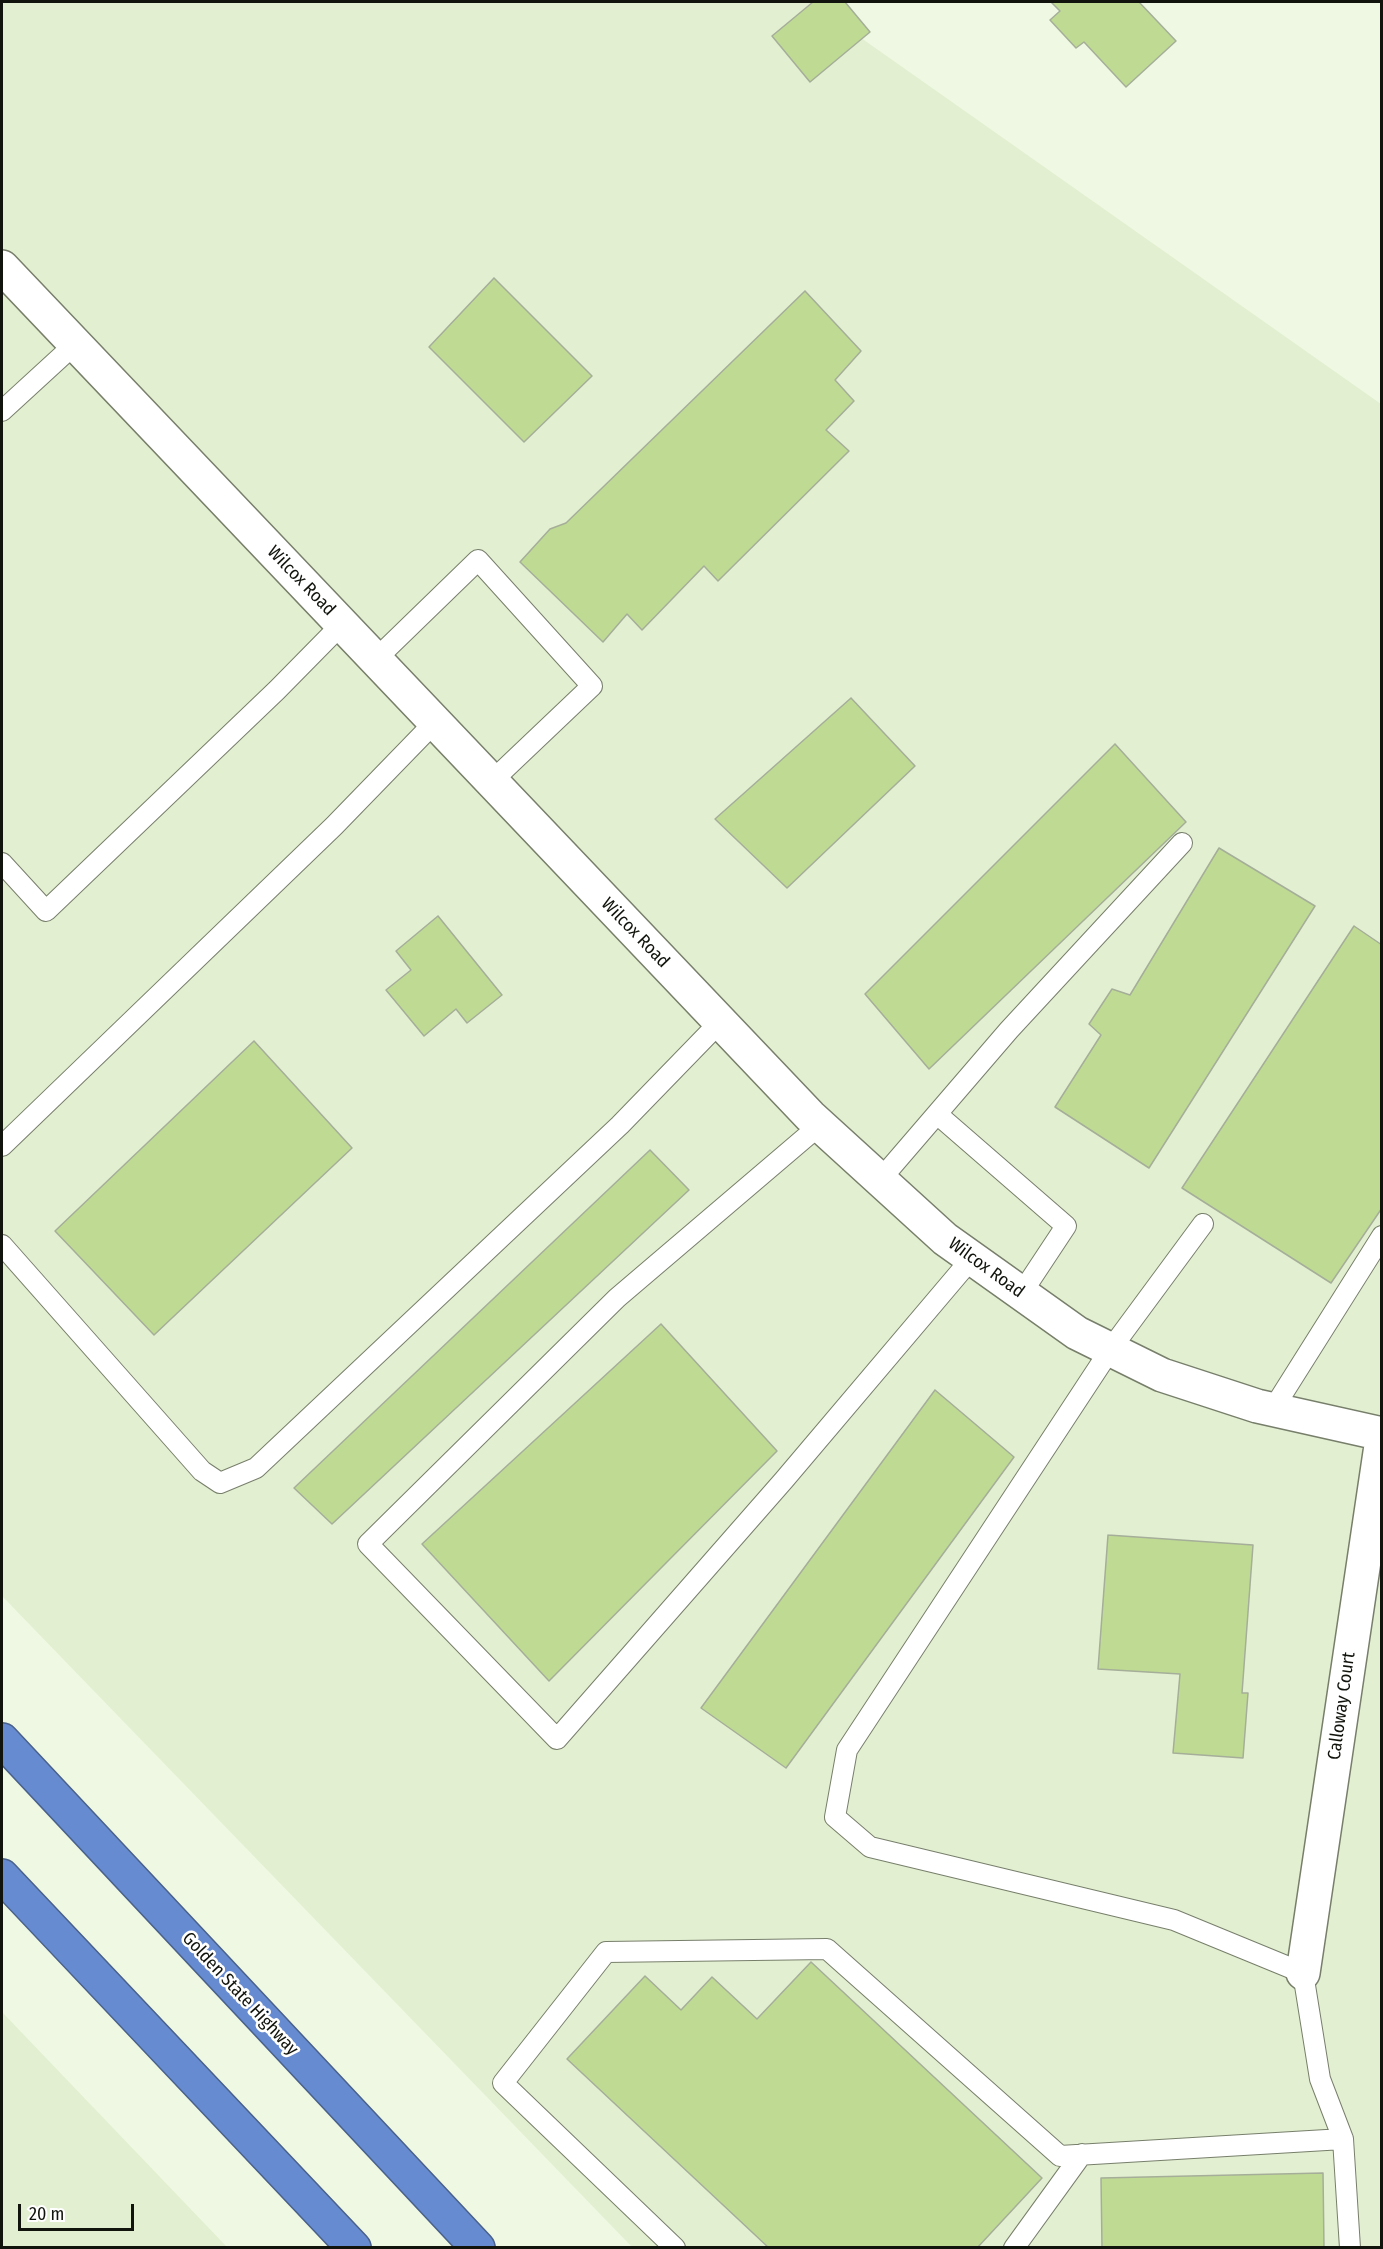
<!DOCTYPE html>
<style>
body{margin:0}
#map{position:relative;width:1383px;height:2249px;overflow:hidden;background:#eff8e2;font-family:"Fira Sans Condensed",sans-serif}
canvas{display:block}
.frame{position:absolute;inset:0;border:3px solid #11140c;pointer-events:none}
.scale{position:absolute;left:18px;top:2204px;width:116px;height:27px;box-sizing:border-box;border:3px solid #11140c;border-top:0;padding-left:8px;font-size:18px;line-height:21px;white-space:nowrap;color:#11140c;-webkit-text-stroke:4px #fff;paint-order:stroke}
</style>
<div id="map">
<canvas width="1383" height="2249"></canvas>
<div class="frame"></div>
<div class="scale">20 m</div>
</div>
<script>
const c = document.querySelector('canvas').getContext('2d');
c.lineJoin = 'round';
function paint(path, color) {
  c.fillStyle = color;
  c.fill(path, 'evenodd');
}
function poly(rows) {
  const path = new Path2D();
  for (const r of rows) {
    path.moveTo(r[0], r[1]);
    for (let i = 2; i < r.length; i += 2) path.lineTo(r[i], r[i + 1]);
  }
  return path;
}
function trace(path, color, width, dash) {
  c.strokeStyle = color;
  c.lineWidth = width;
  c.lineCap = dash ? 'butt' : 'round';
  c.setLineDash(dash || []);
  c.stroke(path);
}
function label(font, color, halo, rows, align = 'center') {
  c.font = font + ' "Fira Sans Condensed",sans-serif';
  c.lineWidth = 5;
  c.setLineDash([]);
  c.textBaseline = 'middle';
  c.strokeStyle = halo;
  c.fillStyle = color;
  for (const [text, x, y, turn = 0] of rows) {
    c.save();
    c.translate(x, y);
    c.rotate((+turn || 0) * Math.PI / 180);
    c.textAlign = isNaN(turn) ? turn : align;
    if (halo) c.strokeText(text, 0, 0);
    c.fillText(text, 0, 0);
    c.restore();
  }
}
paint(poly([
 [2,2,810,2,1381,404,1381,2247,632,2247,2,1596],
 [2,2012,227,2247,2,2247]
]), '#e3efd1');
const building = poly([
 [813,2,845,2,870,32,810,82,772,36,813,2],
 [1051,2,1139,2,1176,41,1126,87,1084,42,1076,48,1050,20,1060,11,1051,2],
 [494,278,592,376,524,442,429,347,494,278],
 [805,291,861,351,835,380,854,401,826,430,849,451,718,581,704,566,642,630,627,614,603,642,520,562,550,529,566,523,805,291],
 [851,698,915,766,787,888,715,819,851,698],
 [1115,744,1186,822,929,1069,865,994,1115,744],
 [1219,848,1315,906,1149,1168,1055,1107,1101,1035,1089,1024,1112,989,1130,995,1219,848],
 [438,916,502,995,467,1023,456,1009,424,1036,386,990,411,970,396,951,438,916],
 [1354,926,1382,945,1382,1208,1331,1283,1182,1188,1354,926],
 [254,1041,352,1148,154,1335,55,1231,254,1041],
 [650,1150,689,1190,332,1524,294,1488,650,1150],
 [661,1324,777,1451,549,1681,422,1544,661,1324],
 [935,1390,1014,1457,786,1768,701,1708,935,1390],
 [1108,1535,1253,1545,1242,1693,1248,1693,1243,1758,1173,1753,1180,1674,1098,1669,1108,1535],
 [811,1962,1042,2178,977,2248,769,2248,567,2059,645,1976,681,2010,712,1977,757,2019,811,1962],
 [1323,2173,1324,2248,1102,2248,1101,2178,1323,2173]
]);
paint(building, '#bfdb93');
trace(building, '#a5ae99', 1.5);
const lane = poly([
 [2,411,75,344],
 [376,659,478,560,592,686,491,782],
 [2,863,46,911,277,690,342,624],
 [937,1114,1066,1226,1021,1294],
 [820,1125,617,1298,368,1544,557,1739,784,1480,972,1258],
 [2,1146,334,826,434,723],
 [880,1180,1009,1030,1182,843],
 [1203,1224,1110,1350,847,1750,835,1817,870,1847,1174,1920,1303,1973,1320,2079,1343,2139,1350,2248],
 [2,1245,202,1471,220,1483,256,1468,620,1125,720,1022],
 [1273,1409,1382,1236],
 [675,2248,503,2083,606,1952,827,1949,1060,2156,1343,2139],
 [1014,2248,1082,2154]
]);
const street = poly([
 [2,267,810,1116,945,1239,1077,1333,1162,1375,1257,1406,1382,1434],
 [1303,1973,1382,1439]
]);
const highway = poly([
 [2,1740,478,2248],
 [2,1876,354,2248]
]);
trace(lane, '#777f6b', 22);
trace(street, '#777f6b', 36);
trace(highway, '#49618b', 36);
trace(lane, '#fff', 20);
trace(street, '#fff', 33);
trace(highway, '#678bd0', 33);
label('18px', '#11140c', '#fff', [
 ["Wilcox Road",301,581,46],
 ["Wilcox Road",635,933,46],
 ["Wilcox Road",986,1268,36],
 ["Calloway Court",1342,1706,-82],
 ["Golden State Highway",240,1994,47]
]);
</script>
